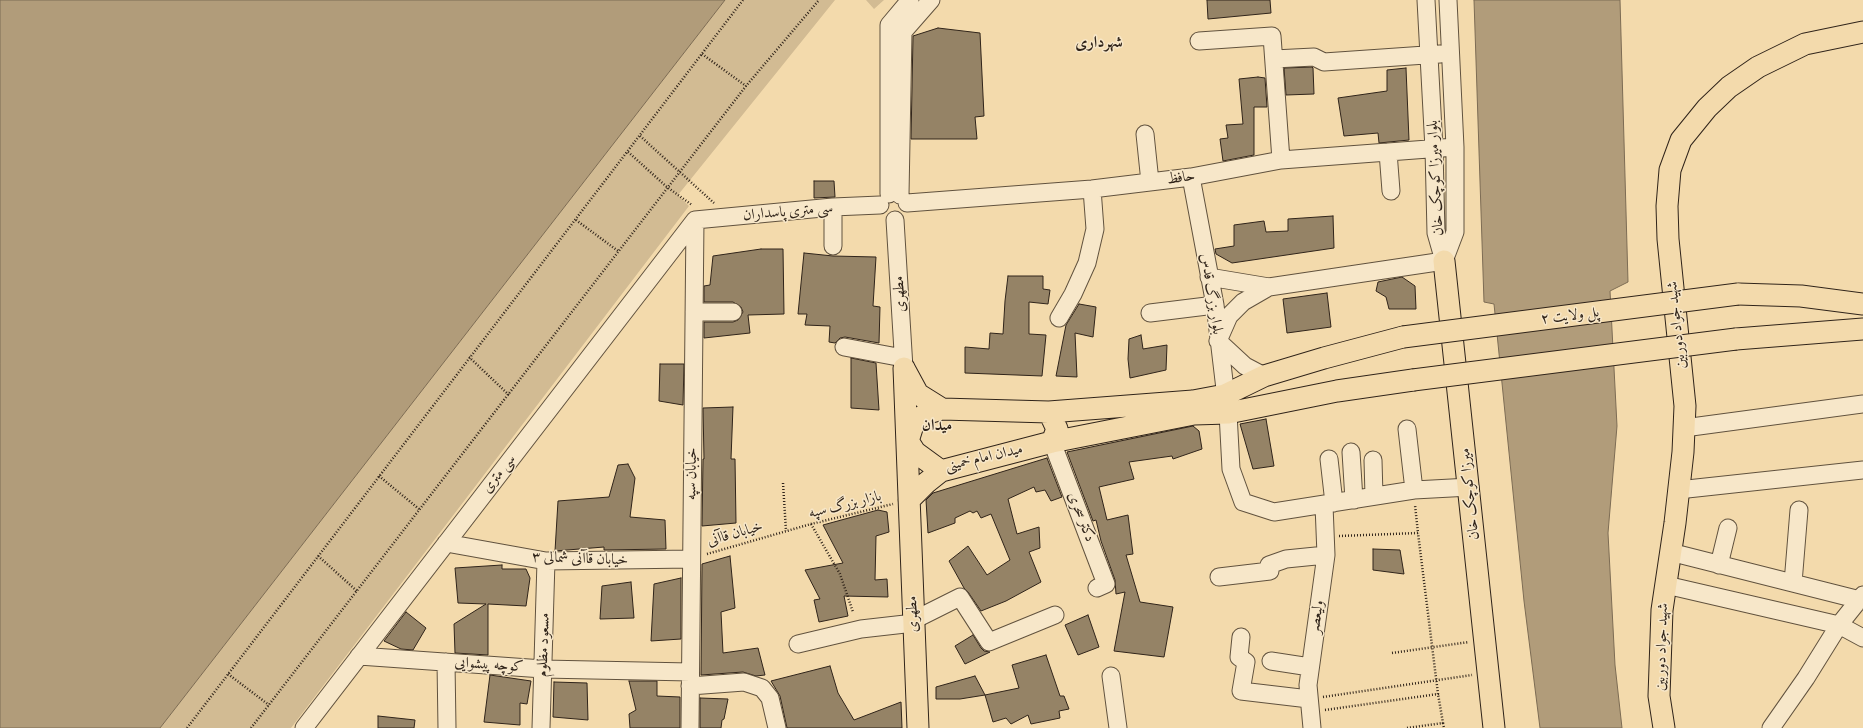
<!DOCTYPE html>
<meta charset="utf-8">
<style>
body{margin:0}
canvas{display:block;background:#f3daac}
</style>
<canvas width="1863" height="728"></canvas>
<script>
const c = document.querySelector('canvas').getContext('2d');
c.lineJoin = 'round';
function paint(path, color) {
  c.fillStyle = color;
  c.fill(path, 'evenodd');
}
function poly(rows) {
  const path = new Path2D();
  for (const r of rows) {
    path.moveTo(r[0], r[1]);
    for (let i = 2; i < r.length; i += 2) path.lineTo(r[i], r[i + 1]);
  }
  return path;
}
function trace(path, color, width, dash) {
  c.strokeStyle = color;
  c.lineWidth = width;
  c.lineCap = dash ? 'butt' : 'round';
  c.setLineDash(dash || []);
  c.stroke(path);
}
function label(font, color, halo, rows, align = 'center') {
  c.font = font + ' Alegreya,Amiri,serif';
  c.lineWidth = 3;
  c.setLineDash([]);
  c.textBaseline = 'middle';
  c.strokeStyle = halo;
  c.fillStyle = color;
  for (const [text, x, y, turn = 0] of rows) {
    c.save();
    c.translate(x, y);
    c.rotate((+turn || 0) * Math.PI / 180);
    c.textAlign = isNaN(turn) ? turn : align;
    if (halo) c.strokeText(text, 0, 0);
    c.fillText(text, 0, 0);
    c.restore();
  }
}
paint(poly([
 [725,0,835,0,678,195,689,206,291,728,160,728],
 [866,0,884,0,874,9]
]), '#d2bb93');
const water = poly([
 [0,0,725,0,160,728,0,728,0,0],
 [1474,0,1620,0,1628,282,1610,291,1617,426,1608,533,1615,665,1622,728,1540,728,1524,601,1494,304,1484,302,1474,0]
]);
paint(water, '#b19c7a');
trace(water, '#7d6c54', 1);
const building = poly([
 [1207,0,1270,0,1271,13,1208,19,1207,0],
 [938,28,980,33,984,116,975,117,977,139,911,139,913,36,938,28],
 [1312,67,1313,68,1314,94,1286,95,1284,68,1312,67],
 [1406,68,1409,140,1379,143,1378,133,1344,136,1338,98,1387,91,1387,70,1406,68],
 [1258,77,1265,78,1267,107,1254,107,1254,155,1223,161,1220,139,1228,138,1226,125,1243,124,1239,79,1258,77],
 [814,181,834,181,835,197,814,198,814,181],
 [1333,216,1334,248,1232,263,1216,254,1215,249,1234,246,1234,225,1264,221,1266,232,1288,231,1288,219,1333,216],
 [761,249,783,249,784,314,748,315,750,333,704,338,704,322,733,322,738,320,743,312,741,307,733,302,704,302,704,286,710,285,713,256,761,249],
 [804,253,833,256,876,257,873,306,880,307,879,343,845,337,840,338,835,343,829,342,830,326,805,325,807,314,798,314,804,253],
 [1008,276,1043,276,1043,289,1050,290,1048,304,1029,302,1029,334,1046,335,1042,376,965,373,965,347,989,349,990,333,1003,334,1005,301,1008,276],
 [1402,277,1415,286,1416,309,1389,309,1386,297,1376,291,1378,282,1402,277],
 [1327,293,1331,327,1287,333,1283,299,1327,293],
 [1079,304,1096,307,1093,337,1075,333,1077,377,1056,376,1066,325,1079,304],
 [1141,335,1143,349,1167,345,1166,370,1130,378,1128,359,1129,339,1141,335],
 [851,358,876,363,879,410,851,408,851,358],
 [660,364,684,364,683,405,659,401,660,364],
 [733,407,731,459,735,459,736,523,702,526,703,459,704,459,703,408,733,407],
 [1266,419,1274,466,1253,469,1240,424,1266,419],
 [1193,426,1199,431,1202,449,1173,459,1172,456,1129,462,1134,479,1099,487,1107,520,1128,515,1133,554,1126,555,1140,602,1173,607,1164,657,1114,651,1125,592,1116,594,1115,580,1101,541,1096,520,1093,521,1067,452,1193,426],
 [1047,458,1062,497,1051,501,1045,490,1036,492,1034,487,1008,499,1017,534,1039,527,1040,548,1029,552,1041,582,1006,601,981,611,968,592,964,588,949,561,968,546,987,575,1010,560,991,514,981,518,977,511,973,513,970,511,955,518,955,523,928,533,926,500,933,493,1047,458],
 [628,464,635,478,630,517,665,520,666,549,604,550,604,547,555,551,558,501,609,497,618,465,628,464],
 [878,510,887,512,889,532,876,536,875,580,887,579,888,597,844,596,848,616,819,622,814,600,820,599,805,570,843,563,823,525,878,510],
 [1373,549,1400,550,1404,574,1373,570,1373,549],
 [730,556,735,608,721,612,723,653,758,648,765,675,756,676,743,672,701,675,702,564,730,556],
 [502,565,502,569,526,569,530,578,526,606,488,604,488,655,455,653,454,624,486,604,458,603,455,568,502,565],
 [681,578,681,639,651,641,654,584,681,578],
 [631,582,634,618,600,619,602,586,631,582],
 [406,612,426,628,413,650,401,649,384,641,406,612],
 [1088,615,1099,647,1078,655,1065,625,1088,615],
 [973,635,981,648,984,651,990,652,965,664,955,646,973,635],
 [1046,655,1060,696,1064,696,1069,709,1059,711,1060,718,1031,724,1028,715,1011,724,1006,718,993,722,985,695,1019,688,1012,665,1046,655],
 [830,666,838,693,854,720,901,702,902,728,787,728,780,696,771,681,830,666],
 [490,675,531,681,527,704,520,703,520,725,484,722,490,675],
 [975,676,985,695,960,699,936,699,936,687,975,676],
 [629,681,657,681,657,696,680,697,680,728,630,728,629,714,636,710,629,681],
 [554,682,587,683,588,720,553,717,554,682],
 [700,698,728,699,724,719,722,720,721,728,700,728,700,698],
 [378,716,415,720,414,728,378,728,378,716]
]);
paint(building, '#958366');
trace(building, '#30241a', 1);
const minor = poly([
 [1426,0,1434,149,1436,233,1444,261],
 [1199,41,1272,36,1281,160],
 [1274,59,1314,57,1324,62,1440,54],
 [1145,134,1150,182],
 [1388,152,1391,191],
 [1191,177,1215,305,1227,406],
 [889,194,889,25,910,0],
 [900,195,903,32,931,0],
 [907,203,1092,189,1191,177,1281,160,1455,147],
 [833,207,833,246],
 [695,220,833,207,880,205],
 [895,220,904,368],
 [1444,261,1455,232,1455,147,1448,0],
 [1209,277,1269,287,1444,261],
 [694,312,733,312],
 [1150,313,1215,305],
 [1059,318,1073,294,1087,263,1095,229,1092,189],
 [844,347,903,358],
 [1264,376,1245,366,1218,341,1229,316,1243,302,1269,287],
 [1228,413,1231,469,1243,502,1274,512,1414,490,1470,487],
 [1684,428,1863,404],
 [1407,429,1414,490],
 [1052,442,1106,584,1097,588],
 [1351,452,1354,500],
 [1329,459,1334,503],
 [1373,460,1374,496],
 [1678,490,1863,470],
 [446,543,546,561,691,559],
 [1670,552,1860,600],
 [1719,565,1728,528],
 [1219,577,1270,571,1269,565,1286,559,1326,555],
 [1793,583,1799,510],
 [1666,585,1839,625,1863,638],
 [914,620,960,597,989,642,1055,615],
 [1241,637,1239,657,1246,662,1241,691,1309,699],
 [798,644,861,629,914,623],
 [359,656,543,669,690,672],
 [1271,661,1310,667],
 [446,662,447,728],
 [1111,676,1118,728],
 [690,686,744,682,762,688,770,698,777,728],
 [304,728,695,220],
 [541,728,546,561],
 [690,728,695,220],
 [1312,728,1308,685,1326,555,1324,505],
 [1771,728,1806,678,1839,625,1863,595]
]);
const major = poly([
 [1444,261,1494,728],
 [1738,294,1801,296,1863,304],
 [1736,339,1863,329],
 [904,368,918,728],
 [905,370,918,394,942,409],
 [1049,412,1057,429,1052,442,941,471,915,452,908,441,914,422,925,414,942,409,1049,412,1193,401,1225,395,1264,376,1324,358,1403,337],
 [1052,442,1194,414,1228,413,1337,391,1413,380],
 [909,500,926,483,941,471],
 [1664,728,1659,696,1662,610,1675,523,1683,452,1685,406,1668,239,1667,206,1670,170,1681,140,1707,108,1729,87,1758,67,1805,44,1863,32]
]);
trace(minor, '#61523e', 19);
trace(major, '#30241a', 23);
trace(poly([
 [702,54,746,86],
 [640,136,714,203],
 [628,152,667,187,692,205],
 [576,220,618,251],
 [469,357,509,395],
 [379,476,419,509],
 [783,483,786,531],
 [811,524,840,574,853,612],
 [1339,536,1418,533,1415,505],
 [707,554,811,524,893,504],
 [318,556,357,591],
 [1392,653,1469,642],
 [228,674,269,705],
 [1323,697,1472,675],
 [1325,710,1438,694,1418,533],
 [1443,723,1444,728],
 [187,728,743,0],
 [251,728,746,86,819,0],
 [1407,728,1443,723,1438,694]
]), '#30241a', 2.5, [1, 2]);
trace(minor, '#f7e7c9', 17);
trace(major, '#f3daac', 21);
const majorBridge = poly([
 [1403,337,1738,294],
 [1413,380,1736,339]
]);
trace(majorBridge, '#30241a', 23, []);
trace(majorBridge, '#f3daac', 21);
label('15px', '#30241a', '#f7e7c9', [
 ["حافظ",1181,178,-8],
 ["بلوار میرزا کوچک خان",1436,178,-93],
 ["سی متری پاسداران",788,212,-5],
 ["مطهری",900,294,-93],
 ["بلوار بزرگ قدس",1211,294,81],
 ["پل ولایت ۲",1570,316,-7],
 ["شهید جواد دوربین",1677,325,-96],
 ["میدان امام خمینی",984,458,-13],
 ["سی متری",499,474,-52],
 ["خیابان سپه",692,474,-89],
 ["میرزا کوچک خان",1470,494,-96],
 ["بازار بزرگ سپه",845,505,-14],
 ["دکتر سحری",1081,517,69],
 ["خیابان قاآنی",735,534,-16],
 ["خیابان قاآنی شمالی ۳",580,559,2],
 ["مطهری",913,614,-92],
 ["ولیعصر",1317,617,-82],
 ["مسعود مظلوم",544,645,-88],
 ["شهید جواد دوربین",1662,647,-88],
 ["کوچه پیشوایی",489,665,4]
]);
label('bold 16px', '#30241a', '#f7e7c9', [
 ["شهرداری",1099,43],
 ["میدان",937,426]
]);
</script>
